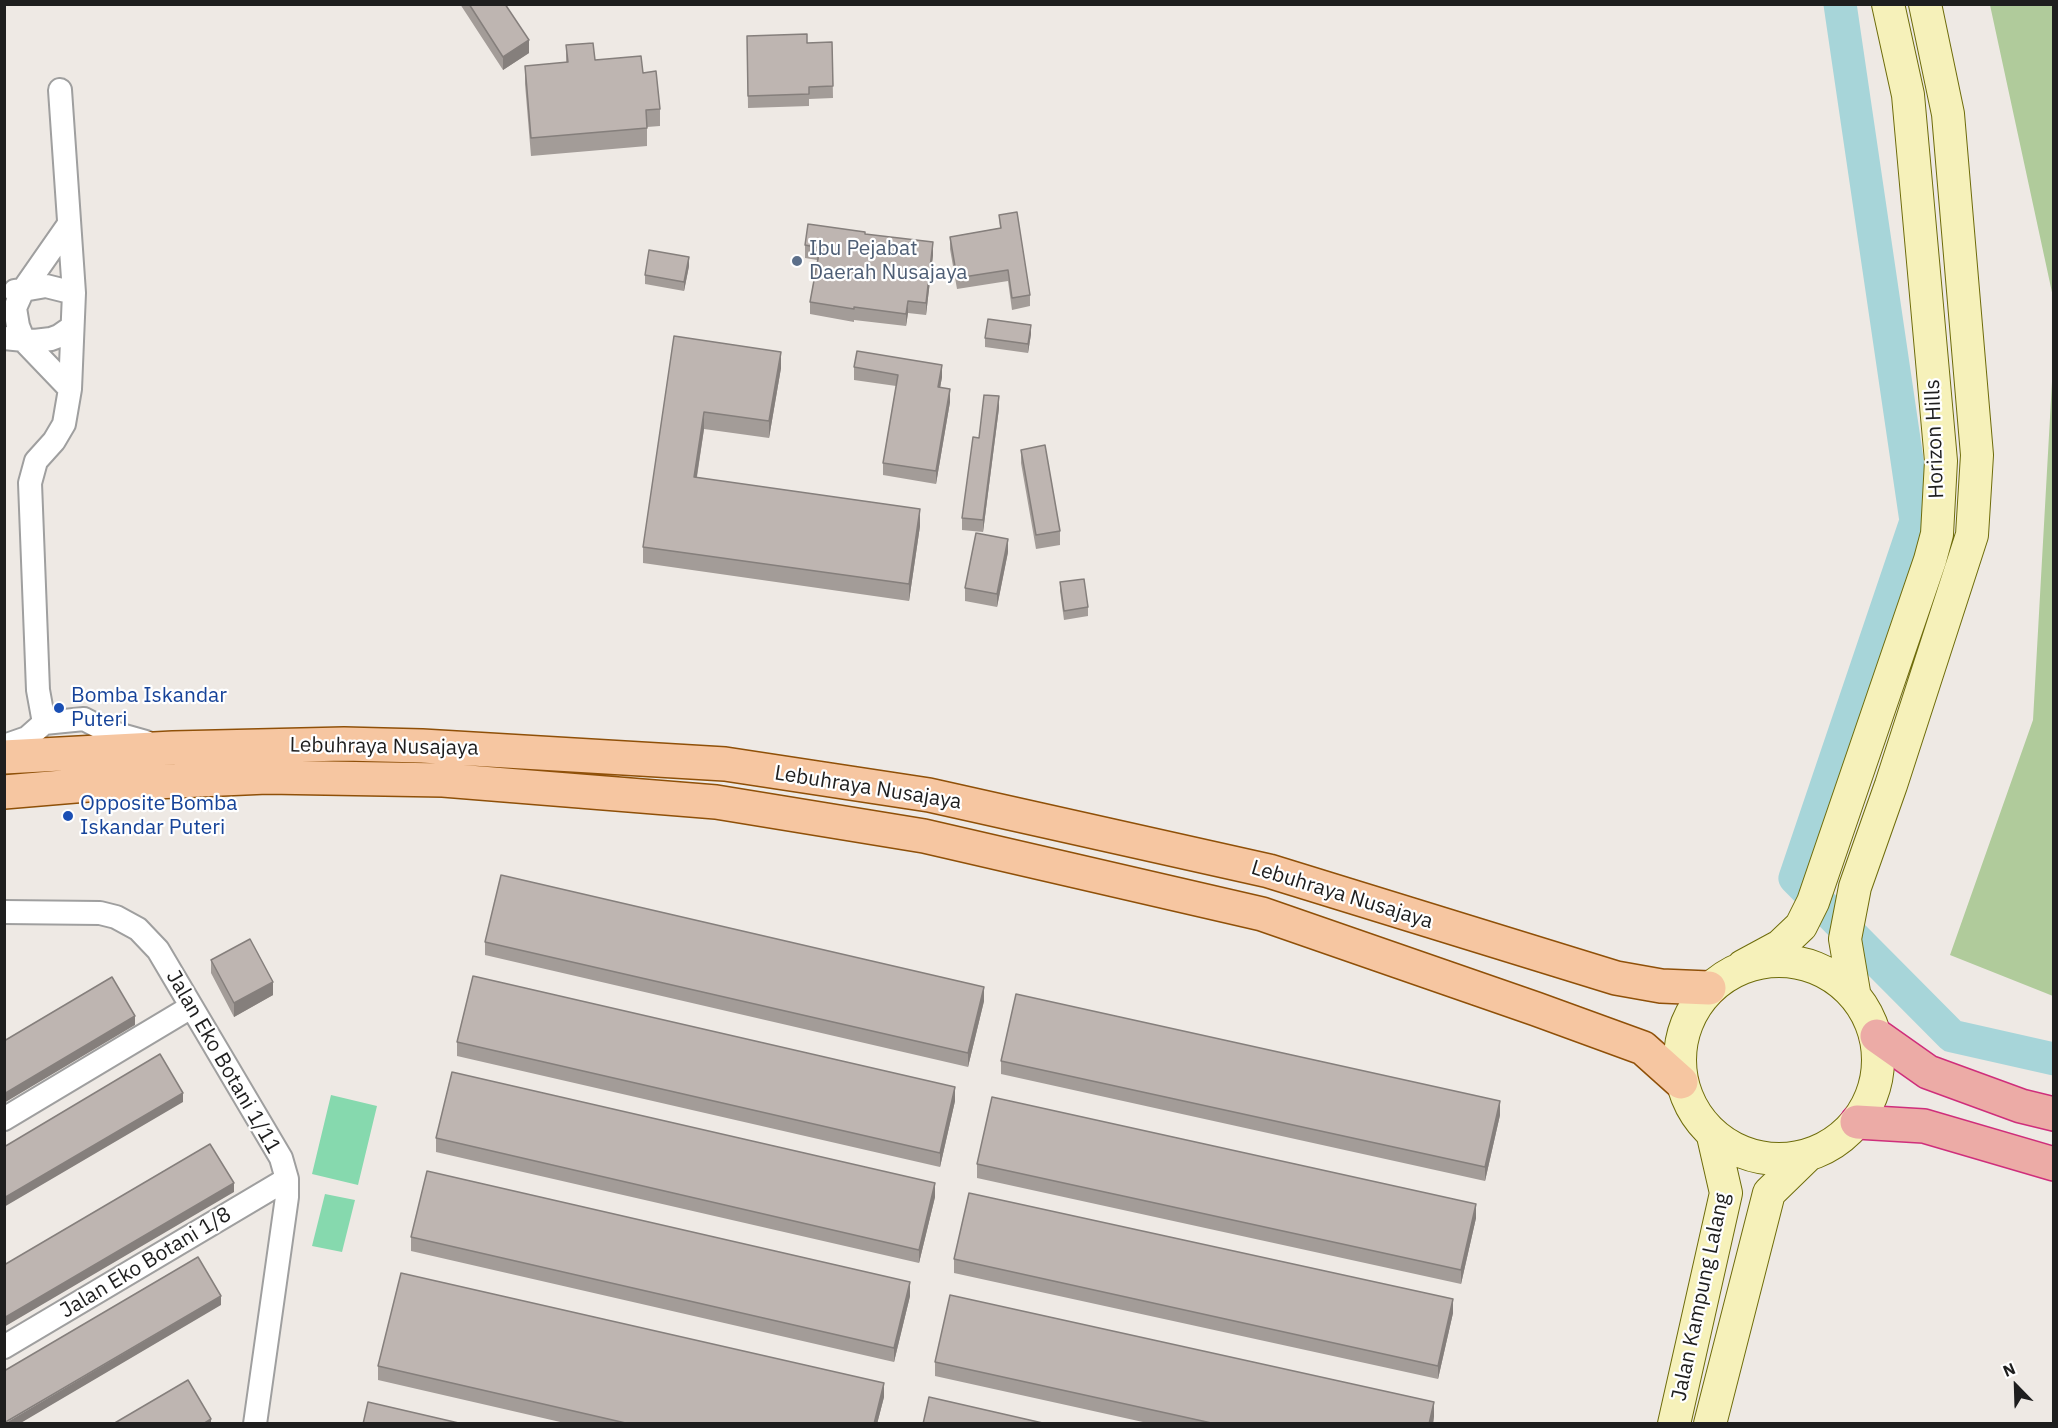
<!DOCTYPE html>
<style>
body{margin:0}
#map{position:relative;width:2058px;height:1428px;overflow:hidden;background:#eee9e4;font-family:"IBM Plex Sans",sans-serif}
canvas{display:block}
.frame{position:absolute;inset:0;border:6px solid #1e1e1e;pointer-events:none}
.north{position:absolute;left:1986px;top:1356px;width:60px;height:60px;-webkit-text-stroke:4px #fff;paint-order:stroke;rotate:337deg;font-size:16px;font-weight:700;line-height:24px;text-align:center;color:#1e1e1e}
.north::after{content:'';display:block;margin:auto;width:21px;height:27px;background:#1e1e1e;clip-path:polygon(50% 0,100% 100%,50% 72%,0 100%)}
</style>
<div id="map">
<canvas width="2058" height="1428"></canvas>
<div class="frame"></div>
<div class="north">N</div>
</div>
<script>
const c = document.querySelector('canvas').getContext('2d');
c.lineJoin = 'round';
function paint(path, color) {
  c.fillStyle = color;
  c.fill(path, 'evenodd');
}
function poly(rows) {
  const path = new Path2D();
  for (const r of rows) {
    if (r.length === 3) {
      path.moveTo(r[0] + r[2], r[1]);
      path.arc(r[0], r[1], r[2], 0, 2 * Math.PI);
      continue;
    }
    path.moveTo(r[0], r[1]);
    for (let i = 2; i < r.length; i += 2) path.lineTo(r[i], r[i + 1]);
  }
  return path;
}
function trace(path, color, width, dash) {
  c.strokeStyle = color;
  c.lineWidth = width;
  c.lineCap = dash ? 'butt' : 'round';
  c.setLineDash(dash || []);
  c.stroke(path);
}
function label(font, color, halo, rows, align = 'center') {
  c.font = font + ' "IBM Plex Sans",sans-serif';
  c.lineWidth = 4.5;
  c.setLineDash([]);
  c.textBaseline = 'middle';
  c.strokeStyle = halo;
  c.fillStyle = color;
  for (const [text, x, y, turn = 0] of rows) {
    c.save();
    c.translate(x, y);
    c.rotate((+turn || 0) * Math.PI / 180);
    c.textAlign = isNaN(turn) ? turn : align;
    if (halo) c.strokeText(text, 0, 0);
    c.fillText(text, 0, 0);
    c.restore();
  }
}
paint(poly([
 [1990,5,2053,5,2053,297],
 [2053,364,2053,996,1950,955,2033,720]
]), '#b0cb9b');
paint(poly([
 [331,1095,377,1106,358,1185,312,1174],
 [325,1194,355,1200,342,1252,312,1246]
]), '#86d9ae');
trace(poly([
 [1840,4,1916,521,1795,878,1952,1036,2054,1059]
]), '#a7d5d9', 33);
const minor = poly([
 [15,291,23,290,69,224],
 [4,338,34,341,51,339,59,336,72,327],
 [70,389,24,341,18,326,15,308,23,290,46,286,74,293],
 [44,723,38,690,30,483,36,461,54,441,64,424,70,389,74,293,60,90],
 [4,746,27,738,44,723,84,719,107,731,146,742],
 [4,912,100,913,116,917,138,929,158,950,281,1158,287,1179,287,1197,255,1424],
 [4,1119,191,1007],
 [4,1347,287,1179]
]);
const secondary = poly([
 [1779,1060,99],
 [1743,966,1780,946,1801,926,1813,902,1930,560,1937,534,1941,461,1908,95,1888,4],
 [1854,992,1845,939,1855,887,1891,785,1972,535,1977,455,1948,114,1925,4],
 [1674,1424,1726,1193,1713,1136],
 [1710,1424,1769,1193,1808,1155]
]);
const primary = poly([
 [4,757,173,748,344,744,422,746,725,764,929,795,1269,871,1616,978,1661,986,1709,988],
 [4,792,87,785,267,777,443,780,716,802,924,836,1262,914,1536,1009,1643,1048,1681,1082]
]);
const trunk = poly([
 [1877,1036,1928,1072,2021,1106,2054,1114],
 [1857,1122,1924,1126,2054,1164]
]);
trace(minor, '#9f9f9f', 26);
trace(secondary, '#6e6c0b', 34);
trace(primary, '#8f5008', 36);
trace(trunk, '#cf2e7b', 36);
trace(minor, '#fff', 22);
trace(secondary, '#f6f1ba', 32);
trace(primary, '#f6c6a1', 33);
trace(trunk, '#ecaba6', 33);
paint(poly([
 [460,4,505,4,529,53,503,70],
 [747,36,807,43,832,42,833,98,809,99,809,106,748,108],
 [566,45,595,60,643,73,660,109,660,126,647,127,647,146,531,156,525,84,525,66,566,63],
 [999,215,1030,295,1030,306,1012,310,1008,281,957,289,950,249,950,237,1000,228],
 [865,234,933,255,926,315,908,313,906,326,854,320,854,322,810,314,810,302,817,260,805,258,805,245],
 [689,266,684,291,645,284,645,275],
 [1031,334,1028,353,985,347,985,338],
 [674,336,781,368,769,438,704,429,697,477,920,526,909,601,643,563,643,547],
 [854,367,942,377,940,388,950,402,936,484,883,475,883,463,896,386,854,380],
 [999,408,983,532,962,530,962,518,979,438],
 [1021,450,1060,531,1060,545,1036,549,1021,463],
 [1008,552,997,607,965,601,965,588],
 [1060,582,1088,607,1088,616,1064,620,1060,591],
 [485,942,984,1001,968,1067,485,955],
 [211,960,273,995,234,1017,211,973],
 [457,1042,955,1101,940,1167,457,1056],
 [1001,1061,1500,1115,1485,1181,1001,1074],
 [436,1138,935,1197,919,1263,436,1152],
 [977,1164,1476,1218,1461,1284,977,1178],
 [411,1237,910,1296,894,1362,411,1251],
 [954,1259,1453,1313,1438,1379,954,1273],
 [935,1362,1434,1416,1433,1424,1152,1424,935,1376],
 [378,1366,884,1397,877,1424,569,1424,378,1380]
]), '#a39c98');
paint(poly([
 [529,40,529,53,503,70,503,57],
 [933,242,933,255,926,315,926,303],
 [689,257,689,266,684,291,684,282],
 [908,301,908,313,906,326,906,314],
 [1031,325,1031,334,1028,353,1028,344],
 [781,352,781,368,769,438,769,421],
 [942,365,942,377,938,399,938,387],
 [950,389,950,402,936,484,936,471],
 [999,396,999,408,983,532,983,520],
 [704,412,704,429,694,494,694,477],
 [920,509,920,526,909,601,909,584],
 [1008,539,1008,552,997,607,997,594],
 [273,982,273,995,234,1017,234,1003],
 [984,987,984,1001,968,1067,968,1053],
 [135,1016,135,1025,4,1103,4,1094],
 [955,1087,955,1101,940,1167,940,1153],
 [183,1093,183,1102,4,1207,4,1198],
 [1500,1101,1500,1115,1485,1181,1485,1167],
 [234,1183,234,1192,4,1327,4,1318],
 [935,1183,935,1197,919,1263,919,1250],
 [1476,1204,1476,1218,1461,1284,1461,1270],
 [910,1282,910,1296,894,1362,894,1348],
 [221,1296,221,1305,19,1424,4,1424],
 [1453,1299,1453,1313,1438,1379,1438,1366],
 [884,1383,884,1397,877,1424,874,1424],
 [1434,1402,1434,1416,1433,1424,1429,1424],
 [211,1419,211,1424,203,1424]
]), '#857f7c');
const building = poly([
 [469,4,505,4,529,40,503,57,469,4],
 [807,34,807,43,832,42,833,86,809,87,809,94,748,96,747,36,807,34],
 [593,43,595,60,641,56,643,73,656,71,660,109,646,110,647,128,531,138,525,66,568,62,566,45,593,43],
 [1017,212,1030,295,1012,298,1008,270,957,278,950,237,1001,228,999,215,1017,212],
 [808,224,865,232,865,234,933,242,926,303,908,301,906,314,854,307,854,309,810,302,820,248,805,245,808,224],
 [649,250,689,257,684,282,645,275,649,250],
 [988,319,1031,325,1028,344,985,338,988,319],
 [674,336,781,352,769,421,704,412,694,477,920,509,909,584,643,547,674,336],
 [857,351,942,365,938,387,950,389,936,471,883,463,898,375,854,367,857,351],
 [984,395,999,396,983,520,962,518,973,437,979,438,984,395],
 [1045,445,1060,531,1036,535,1021,450,1045,445],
 [976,533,1008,539,997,594,965,588,976,533],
 [1084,579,1088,607,1064,611,1060,582,1084,579],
 [501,875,984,987,968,1053,485,942,501,875],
 [250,939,273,982,234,1003,211,960,250,939],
 [473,976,955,1087,940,1153,457,1042,473,976],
 [112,977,135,1016,4,1094,4,1041,112,977],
 [1016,994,1500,1101,1485,1167,1001,1061,1016,994],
 [160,1054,183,1093,4,1198,4,1147,160,1054],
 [452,1072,935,1183,919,1250,436,1138,452,1072],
 [992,1097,1476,1204,1461,1270,977,1164,992,1097],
 [210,1144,234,1183,4,1318,4,1265,210,1144],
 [427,1171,910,1282,894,1348,411,1237,427,1171],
 [969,1193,1453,1299,1438,1366,954,1259,969,1193],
 [198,1257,221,1296,4,1423,4,1371,198,1257],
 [401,1273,884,1383,874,1424,630,1424,378,1366,401,1273],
 [950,1295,1434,1402,1429,1424,1216,1424,935,1362,950,1295],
 [188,1380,211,1419,203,1424,113,1424,188,1380],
 [929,1397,1047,1424,923,1424,929,1397],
 [368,1402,463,1424,363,1424,368,1402]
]);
paint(building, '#beb5b1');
trace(building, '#857f7c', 1.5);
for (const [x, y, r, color] of [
 [797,261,6,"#5c6f8a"],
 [59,708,6,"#1a4fb4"],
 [68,816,6,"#1a4fb4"]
]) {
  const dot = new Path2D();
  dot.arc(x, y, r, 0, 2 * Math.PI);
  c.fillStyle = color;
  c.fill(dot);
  trace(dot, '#fff', 2);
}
label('21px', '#4e5e75', '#fff', [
 ["Ibu Pejabat",809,249],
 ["Daerah Nusajaya",809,273]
], 'left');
label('21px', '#1e1e1e', '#fff', [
 ["Horizon Hills",1935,439,-92],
 ["Lebuhraya Nusajaya",384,747,1],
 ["Lebuhraya Nusajaya",868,788,9],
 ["Lebuhraya Nusajaya",1342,895,17],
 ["Jalan Eko Botani 1/11",223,1062,60],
 ["Jalan Eko Botani 1/8",146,1263,-31],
 ["Jalan Kampung Lalang",1701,1297,-78]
]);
label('21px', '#164399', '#fff', [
 ["Bomba Iskandar",71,696],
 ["Puteri",71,720],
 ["Opposite Bomba",80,804],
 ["Iskandar Puteri",80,828]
], 'left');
</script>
